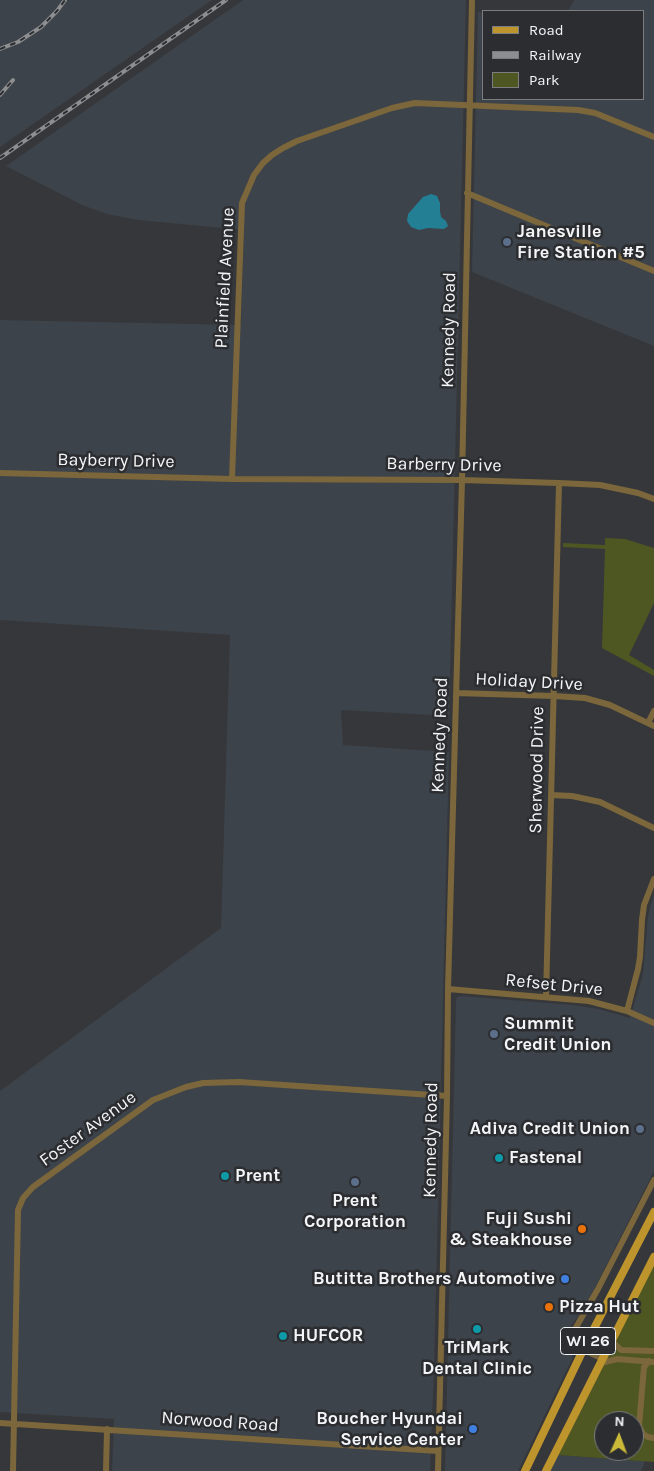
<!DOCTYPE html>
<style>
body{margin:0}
#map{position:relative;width:654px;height:1471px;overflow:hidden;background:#36373a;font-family:Karla,sans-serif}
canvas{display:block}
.legend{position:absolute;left:482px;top:10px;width:162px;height:90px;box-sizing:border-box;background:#2b2d30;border:1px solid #7b7d7f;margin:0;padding:6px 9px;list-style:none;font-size:15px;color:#f3f5f6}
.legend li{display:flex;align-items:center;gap:10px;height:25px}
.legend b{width:25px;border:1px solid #7b7d7f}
.north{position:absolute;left:594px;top:1411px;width:50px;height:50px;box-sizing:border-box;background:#2b2d30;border:1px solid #7b7d7f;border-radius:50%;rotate:2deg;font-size:14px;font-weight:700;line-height:20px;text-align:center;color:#f3f5f6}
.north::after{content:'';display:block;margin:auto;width:18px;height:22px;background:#cbba39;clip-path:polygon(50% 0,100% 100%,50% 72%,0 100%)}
</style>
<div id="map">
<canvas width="654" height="1471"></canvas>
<ul class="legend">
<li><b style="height:6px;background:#be942d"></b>Road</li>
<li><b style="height:6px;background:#8c8e90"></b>Railway</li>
<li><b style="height:14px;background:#4e5722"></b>Park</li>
</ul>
<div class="north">N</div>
</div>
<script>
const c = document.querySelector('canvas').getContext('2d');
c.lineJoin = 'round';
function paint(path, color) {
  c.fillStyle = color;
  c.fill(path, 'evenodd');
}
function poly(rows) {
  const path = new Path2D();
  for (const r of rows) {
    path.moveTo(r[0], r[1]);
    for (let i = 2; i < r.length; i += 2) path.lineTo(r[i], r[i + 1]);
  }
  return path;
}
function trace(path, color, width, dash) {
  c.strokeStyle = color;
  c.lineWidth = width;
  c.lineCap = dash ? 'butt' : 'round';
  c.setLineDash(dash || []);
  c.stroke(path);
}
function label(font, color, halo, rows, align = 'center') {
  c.font = font + ' Karla,sans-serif';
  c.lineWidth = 5;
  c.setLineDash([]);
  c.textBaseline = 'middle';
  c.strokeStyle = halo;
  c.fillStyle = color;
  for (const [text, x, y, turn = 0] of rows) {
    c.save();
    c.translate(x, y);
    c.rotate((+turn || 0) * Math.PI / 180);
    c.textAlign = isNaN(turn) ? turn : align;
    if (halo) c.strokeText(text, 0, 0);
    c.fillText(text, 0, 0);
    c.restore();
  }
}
paint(poly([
 [0,0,212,0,0,147],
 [243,0,466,0,449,716,341,710,343,745,449,752,434,1369,430,1471,112,1471,114,1419,0,1412,0,1091,221,928,230,635,0,620,0,320,241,325,244,230,138,220,107,214,82,205,6,166],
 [574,0,654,0,654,346,472,272,478,12,483,13,483,99,643,99,643,11,568,11],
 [654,893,654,1171,586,1305,566,1333,566,1342,572,1356,572,1359,518,1471,445,1471,456,1000,457,997,461,996,573,1005,598,1009,630,1018,643,974,648,917],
 [558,1455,645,1461,641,1471,550,1471]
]), '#3d434a');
paint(poly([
 [605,538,625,539,654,548,654,603,629,655,654,670,654,676,602,648,605,549,563,547,563,543,605,545],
 [654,1265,654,1462,558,1455],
 [604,1421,634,1421,634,1451,604,1451]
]), '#4e5722');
paint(poly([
 [431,194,437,196,440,203,440,211,441,217,446,221,448,226,444,229,428,228,419,230,411,227,407,221,408,214,423,197]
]), '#237f93');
trace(poly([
 [467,193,654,271],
 [0,473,232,479,462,480,559,483,600,485,638,493,654,499],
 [232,479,242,203,254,175,263,163,272,155,283,148,297,141,392,108,415,103,578,110,595,113,654,137],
 [456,693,554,696,585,698,610,705,654,726],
 [648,723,654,711],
 [551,795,572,796,600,802,654,828],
 [448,989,589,1001,627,1011,654,1023],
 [546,997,559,483],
 [627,1011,638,969,640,957,642,920,644,905,654,879],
 [612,1341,621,1350,654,1351],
 [603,1359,574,1345,570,1340,571,1336,598,1289,654,1180],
 [649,1361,644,1367,639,1426,643,1434,648,1437,654,1438],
 [601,1363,617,1359,654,1362],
 [0,1423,438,1451],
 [13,1471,18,1210,23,1198,33,1187,153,1100,186,1087,203,1083,239,1082,447,1096],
 [106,1471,107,1429],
 [438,1471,447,1096,448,989,462,480,472,0]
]), '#7b673b', 6);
trace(poly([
 [525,1471,583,1350,654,1212],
 [546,1471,654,1257]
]), '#be942d', 8);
const rail = poly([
 [0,49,18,42,41,27,57,11,65,0],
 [0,95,13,80],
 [0,158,226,0]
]);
trace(rail, '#8c8e90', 4);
trace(rail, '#2b2d30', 2, [5.5]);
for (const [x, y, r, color] of [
 [507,242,5,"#5c6f8a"],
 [494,1034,5,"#5c6f8a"],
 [640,1129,5,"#5c6f8a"],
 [499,1158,5,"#0f9aa8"],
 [225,1176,5,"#0f9aa8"],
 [355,1182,5,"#5c6f8a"],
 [582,1229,5,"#e8710a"],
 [565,1279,5,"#3f7fe0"],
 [549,1307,5,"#e8710a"],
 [477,1329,5,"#0f9aa8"],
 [283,1336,5,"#0f9aa8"],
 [473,1429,5,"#3f7fe0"]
]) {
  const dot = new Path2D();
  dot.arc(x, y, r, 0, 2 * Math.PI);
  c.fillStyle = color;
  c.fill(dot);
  trace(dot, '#2b2d30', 2);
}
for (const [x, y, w] of [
 [588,1341,55]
]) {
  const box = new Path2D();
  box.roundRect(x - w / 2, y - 13.5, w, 27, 4);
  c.fillStyle = '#2b2d30';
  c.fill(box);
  trace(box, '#f3f5f6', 1);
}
label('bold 16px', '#f3f5f6', null, [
 ["WI 26",588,1341]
]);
label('bold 18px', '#f3f5f6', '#2b2d30', [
 ["Janesville",517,232],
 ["Fire Station #5",517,253],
 ["Summit",504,1024],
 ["Credit Union",504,1045],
 ["Adiva Credit Union",630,1129,"right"],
 ["Fastenal",509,1158],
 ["Prent",235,1176],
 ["Prent",355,1201,"center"],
 ["Corporation",355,1222,"center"],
 ["Fuji Sushi",572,1219,"right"],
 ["& Steakhouse",572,1240,"right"],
 ["Butitta Brothers Automotive",555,1279,"right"],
 ["Pizza Hut",559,1307],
 ["HUFCOR",293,1336],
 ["TriMark",477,1348,"center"],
 ["Dental Clinic",477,1369,"center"],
 ["Boucher Hyundai",463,1419,"right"],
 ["Service Center",463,1440,"right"]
], 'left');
label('18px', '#f3f5f6', '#2b2d30', [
 ["Plainfield Avenue",225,278,-87],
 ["Kennedy Road",449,330,-89],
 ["Bayberry Drive",116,461,1],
 ["Barberry Drive",444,465,1],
 ["Holiday Drive",529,682,3],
 ["Kennedy Road",440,735,-88],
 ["Sherwood Drive",537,770,-89],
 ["Refset Drive",554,985,6],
 ["Foster Avenue",88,1129,-36],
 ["Kennedy Road",431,1140,-89],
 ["Norwood Road",220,1422,4]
]);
</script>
